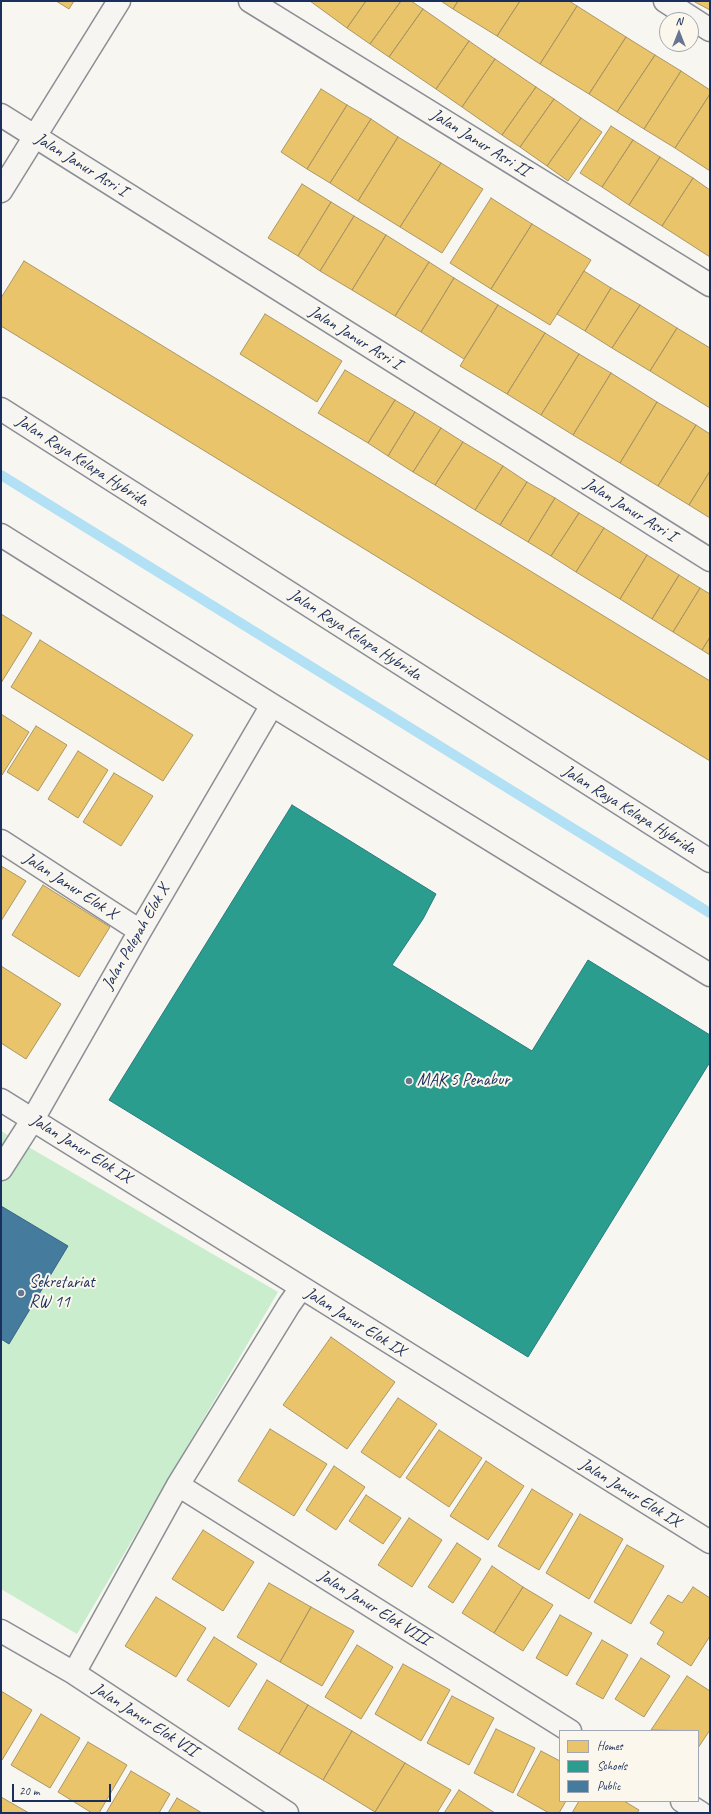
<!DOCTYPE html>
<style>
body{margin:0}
#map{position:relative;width:711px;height:1814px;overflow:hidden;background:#f8f6f0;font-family:Caveat,sans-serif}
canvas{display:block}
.frame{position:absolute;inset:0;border:2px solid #1b2f5e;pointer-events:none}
.legend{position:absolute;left:559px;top:1730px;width:140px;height:72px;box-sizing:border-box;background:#fbf7ec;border:1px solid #a1a7b3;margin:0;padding:5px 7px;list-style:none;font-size:12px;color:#1b2f5e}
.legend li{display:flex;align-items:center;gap:8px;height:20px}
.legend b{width:20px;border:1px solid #a1a7b3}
.north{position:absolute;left:659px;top:12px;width:40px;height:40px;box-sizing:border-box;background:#fbf7ec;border:1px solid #a1a7b3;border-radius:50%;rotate:0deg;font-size:11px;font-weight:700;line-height:16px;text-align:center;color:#1b2f5e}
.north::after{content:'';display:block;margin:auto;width:14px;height:18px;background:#687591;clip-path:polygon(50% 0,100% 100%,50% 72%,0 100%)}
.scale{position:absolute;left:12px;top:1784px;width:99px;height:18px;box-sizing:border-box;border:2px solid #1b2f5e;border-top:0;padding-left:5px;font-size:12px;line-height:14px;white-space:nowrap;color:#1b2f5e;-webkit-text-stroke:3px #fbf7ec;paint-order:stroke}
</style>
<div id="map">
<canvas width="711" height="1814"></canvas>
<div class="frame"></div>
<ul class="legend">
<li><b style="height:11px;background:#e9c46a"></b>Homes</li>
<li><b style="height:11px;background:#2a9d8f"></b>Schools</li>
<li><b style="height:11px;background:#457b9d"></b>Public</li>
</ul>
<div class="north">N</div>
<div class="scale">20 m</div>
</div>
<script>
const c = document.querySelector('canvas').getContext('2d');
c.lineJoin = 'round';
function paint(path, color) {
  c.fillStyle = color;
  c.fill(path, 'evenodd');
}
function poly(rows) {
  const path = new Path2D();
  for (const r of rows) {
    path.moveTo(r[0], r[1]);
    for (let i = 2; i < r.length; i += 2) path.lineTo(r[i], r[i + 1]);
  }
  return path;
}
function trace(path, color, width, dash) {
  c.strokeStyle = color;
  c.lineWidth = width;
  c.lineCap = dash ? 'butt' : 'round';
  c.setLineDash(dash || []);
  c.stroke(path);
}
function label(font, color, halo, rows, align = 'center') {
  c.font = font + ' Caveat,sans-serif';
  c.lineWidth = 4;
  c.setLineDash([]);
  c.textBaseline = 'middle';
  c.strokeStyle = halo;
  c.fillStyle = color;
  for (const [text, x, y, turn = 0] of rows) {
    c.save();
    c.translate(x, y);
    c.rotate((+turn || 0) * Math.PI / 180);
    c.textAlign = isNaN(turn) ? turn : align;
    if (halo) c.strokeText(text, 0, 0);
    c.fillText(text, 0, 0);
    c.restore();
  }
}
paint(poly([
 [1,1131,278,1292,77,1634,1,1589]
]), '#c9edcd');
const homes = poly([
 [56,1,74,1,69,9,56,1],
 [310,1,366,1,347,28,310,1],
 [366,1,401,1,370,44,347,28,366,1],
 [401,1,411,1,423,9,389,57,370,44,401,1],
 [441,1,458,1,453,9,441,1],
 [458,1,520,1,497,36,453,9,458,1],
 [520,1,569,1,577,6,540,64,497,36,520,1],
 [693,1,710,1,710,10,693,1],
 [577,6,626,37,589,94,540,64,577,6],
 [423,9,469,41,436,89,389,57,423,9],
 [626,37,655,55,617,112,589,94,626,37],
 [469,41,495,59,462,107,436,89,469,41],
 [655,55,681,71,644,129,617,112,655,55],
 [495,59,536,87,502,135,462,107,495,59],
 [681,71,710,90,710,94,675,148,644,129,681,71],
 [536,87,554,99,520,147,502,135,536,87],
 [321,89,347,105,307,169,281,152,321,89],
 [710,94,710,171,675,148,710,94],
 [554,99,581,118,547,166,520,147,554,99],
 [347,105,371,119,330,183,307,169,347,105],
 [581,118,602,132,568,181,547,166,581,118],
 [371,119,398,137,358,201,330,183,371,119],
 [611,126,633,140,602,187,580,173,611,126],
 [398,137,441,163,400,227,358,201,398,137],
 [633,140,660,157,629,205,602,187,633,140],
 [660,157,693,178,662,226,629,205,660,157],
 [441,163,483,189,442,253,400,227,441,163],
 [693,178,710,190,710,257,662,226,693,178],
 [302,184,331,202,298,256,268,238,302,184],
 [491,198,532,224,491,289,450,263,491,198],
 [331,202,354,216,320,271,298,256,331,202],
 [354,216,386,235,352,290,320,271,354,216],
 [532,224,591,260,550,325,491,289,532,224],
 [386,235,429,262,395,316,352,290,386,235],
 [24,261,710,681,710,761,1,326,1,298,24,261],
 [429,262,454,278,421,332,395,316,429,262],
 [584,271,611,288,585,331,557,314,584,271],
 [454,278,498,305,464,359,421,332,454,278],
 [611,288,640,305,612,348,585,331,611,288],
 [498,305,545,333,507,394,460,366,498,305],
 [640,305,677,328,650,371,612,348,640,305],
 [265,314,342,361,317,402,240,354,265,314],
 [677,328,710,348,710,408,650,371,677,328],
 [545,333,579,354,541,415,507,394,545,333],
 [579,354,611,373,573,435,541,415,579,354],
 [345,370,395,400,368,443,318,413,345,370],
 [611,373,657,402,620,463,573,435,611,373],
 [395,400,415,412,388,456,368,443,395,400],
 [657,402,696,425,658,486,620,463,657,402],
 [415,412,441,428,413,472,388,456,415,412],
 [696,425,710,434,710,471,689,505,658,486,696,425],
 [441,428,463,442,435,485,413,472,441,428],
 [463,442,503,466,475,510,435,485,463,442],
 [503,466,527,482,500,525,475,510,503,466],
 [710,471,710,518,689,505,710,471],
 [527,482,555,498,528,542,500,525,527,482],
 [555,498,579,513,551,556,528,542,555,498],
 [579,513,604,528,576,572,551,556,579,513],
 [604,528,647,555,620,599,576,572,604,528],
 [647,555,679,575,652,619,620,599,647,555],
 [679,575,700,588,673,632,652,619,679,575],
 [700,588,710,594,710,637,702,650,673,632,700,588],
 [1,614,32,633,1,683,1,614],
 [710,637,710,655,702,650,710,637],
 [40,640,193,735,163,781,11,687,40,640],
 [1,714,29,732,2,775,1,774,1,714],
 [36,726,67,745,38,791,7,772,36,726],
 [78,751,108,770,78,818,48,799,78,751],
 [114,773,153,796,121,846,83,822,114,773],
 [1,866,26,881,1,921,1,866],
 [43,885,110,927,79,977,12,935,43,885],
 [1,966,61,1004,26,1059,1,1043,1,966],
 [331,1337,395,1382,347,1449,283,1405,331,1337],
 [398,1398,437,1424,400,1478,361,1452,398,1398],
 [270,1429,327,1464,294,1516,238,1481,270,1429],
 [439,1430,482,1458,449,1507,406,1478,439,1430],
 [486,1461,524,1486,488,1540,450,1516,486,1461],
 [334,1466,365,1487,336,1530,306,1510,334,1466],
 [532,1489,573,1514,539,1570,498,1546,532,1489],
 [366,1495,401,1518,383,1544,349,1521,366,1495],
 [580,1514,623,1539,589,1599,546,1573,580,1514],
 [409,1518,442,1540,412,1587,378,1565,409,1518],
 [203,1530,254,1562,223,1611,172,1579,203,1530],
 [457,1543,481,1559,453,1603,428,1587,457,1543],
 [627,1545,664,1566,631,1624,594,1602,627,1545],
 [492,1566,523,1587,494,1633,462,1613,492,1566],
 [269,1583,311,1607,280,1662,237,1637,269,1583],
 [523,1587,553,1605,523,1651,494,1633,523,1587],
 [693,1587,710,1598,710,1636,691,1666,657,1644,664,1632,650,1623,668,1595,682,1603,693,1587],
 [156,1597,206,1628,176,1677,125,1646,156,1597],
 [311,1607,354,1631,322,1686,280,1662,311,1607],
 [560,1615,592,1633,567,1676,536,1658,560,1615],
 [214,1637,257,1664,229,1707,187,1680,214,1637],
 [602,1640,628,1655,603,1699,576,1684,602,1640],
 [357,1645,393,1667,361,1719,325,1697,357,1645],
 [641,1658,670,1676,644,1717,615,1699,641,1658],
 [403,1664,450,1690,421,1741,375,1714,403,1664],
 [687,1676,710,1691,710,1730,698,1748,698,1731,651,1730,687,1676],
 [267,1680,308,1705,279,1754,238,1729,267,1680],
 [1,1691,32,1710,2,1760,1,1759,1,1691],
 [452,1696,494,1718,469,1765,427,1743,452,1696],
 [308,1705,352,1731,323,1780,279,1754,308,1705],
 [41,1714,80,1738,50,1788,11,1765,41,1714],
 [496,1729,535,1748,513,1793,474,1773,496,1729],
 [352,1731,405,1763,375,1812,323,1780,352,1731],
 [88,1742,127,1765,99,1813,92,1813,58,1792,88,1742],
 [541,1751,560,1761,560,1801,566,1801,559,1813,549,1813,517,1795,541,1751],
 [405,1763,451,1790,437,1813,378,1813,375,1812,405,1763],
 [131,1771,170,1794,159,1813,106,1813,131,1771],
 [459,1790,495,1813,444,1813,459,1790],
 [1,1797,29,1813,1,1813,1,1797],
 [177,1798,202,1813,168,1813,177,1798],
 [579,1801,624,1801,639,1810,637,1813,572,1813,579,1801]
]);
paint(homes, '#e9c46a');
trace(homes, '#ab9766', 1);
const schools = poly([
 [292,805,436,894,423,919,392,965,532,1051,588,960,710,1035,710,1062,528,1357,109,1100,292,805]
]);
paint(schools, '#2a9d8f');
trace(schools, '#267c80', 1);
const public = poly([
 [1,1206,68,1246,9,1344,1,1339,1,1206]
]);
paint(public, '#457b9d');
trace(public, '#38648a', 1);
trace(poly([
 [1,475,710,913]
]), '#b2e0f4', 10);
const minor = poly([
 [250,1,710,285],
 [665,1,710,30],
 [1,115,710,560],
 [1,191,119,1],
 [1,409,710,861],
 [1,535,272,705,710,975],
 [1,841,140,931],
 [1,1100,710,1542],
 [1,1169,33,1119,140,931,272,705],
 [178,1485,570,1731],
 [1,1631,74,1673,287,1813],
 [74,1673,178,1485,289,1305,301,1288],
 [682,1801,701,1813]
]);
trace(minor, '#8b8e94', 25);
trace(minor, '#f6f5f1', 22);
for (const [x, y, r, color] of [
 [409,1081,4,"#687591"],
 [21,1293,4,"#687591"]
]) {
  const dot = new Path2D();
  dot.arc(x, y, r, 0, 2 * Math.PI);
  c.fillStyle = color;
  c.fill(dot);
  trace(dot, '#fbf7ec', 1.5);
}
label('17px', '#1b2f5e', '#fbf7ec', [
 ["Jalan Janur Asri II",480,143,32],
 ["Jalan Janur Asri I",81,165,32],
 ["Jalan Janur Asri I",355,338,32],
 ["Jalan Raya Kelapa Hybrida",82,461,33],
 ["Jalan Janur Asri I",630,510,32],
 ["Jalan Raya Kelapa Hybrida",355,635,33],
 ["Jalan Raya Kelapa Hybrida",629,810,32],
 ["Jalan Janur Elok X",70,886,33],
 ["Jalan Pelepah Elok X",136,937,-60],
 ["Jalan Janur Elok IX",81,1149,32],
 ["Jalan Janur Elok IX",355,1322,32],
 ["Jalan Janur Elok IX",630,1493,32],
 ["Jalan Janur Elok VIII",374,1608,32],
 ["Jalan Janur Elok VII",145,1720,33]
]);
label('17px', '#1b2f5e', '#fbf7ec', [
 ["MAK 5 Penabur",417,1081],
 ["Sekretariat",29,1283],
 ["RW 11",29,1303]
], 'left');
</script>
